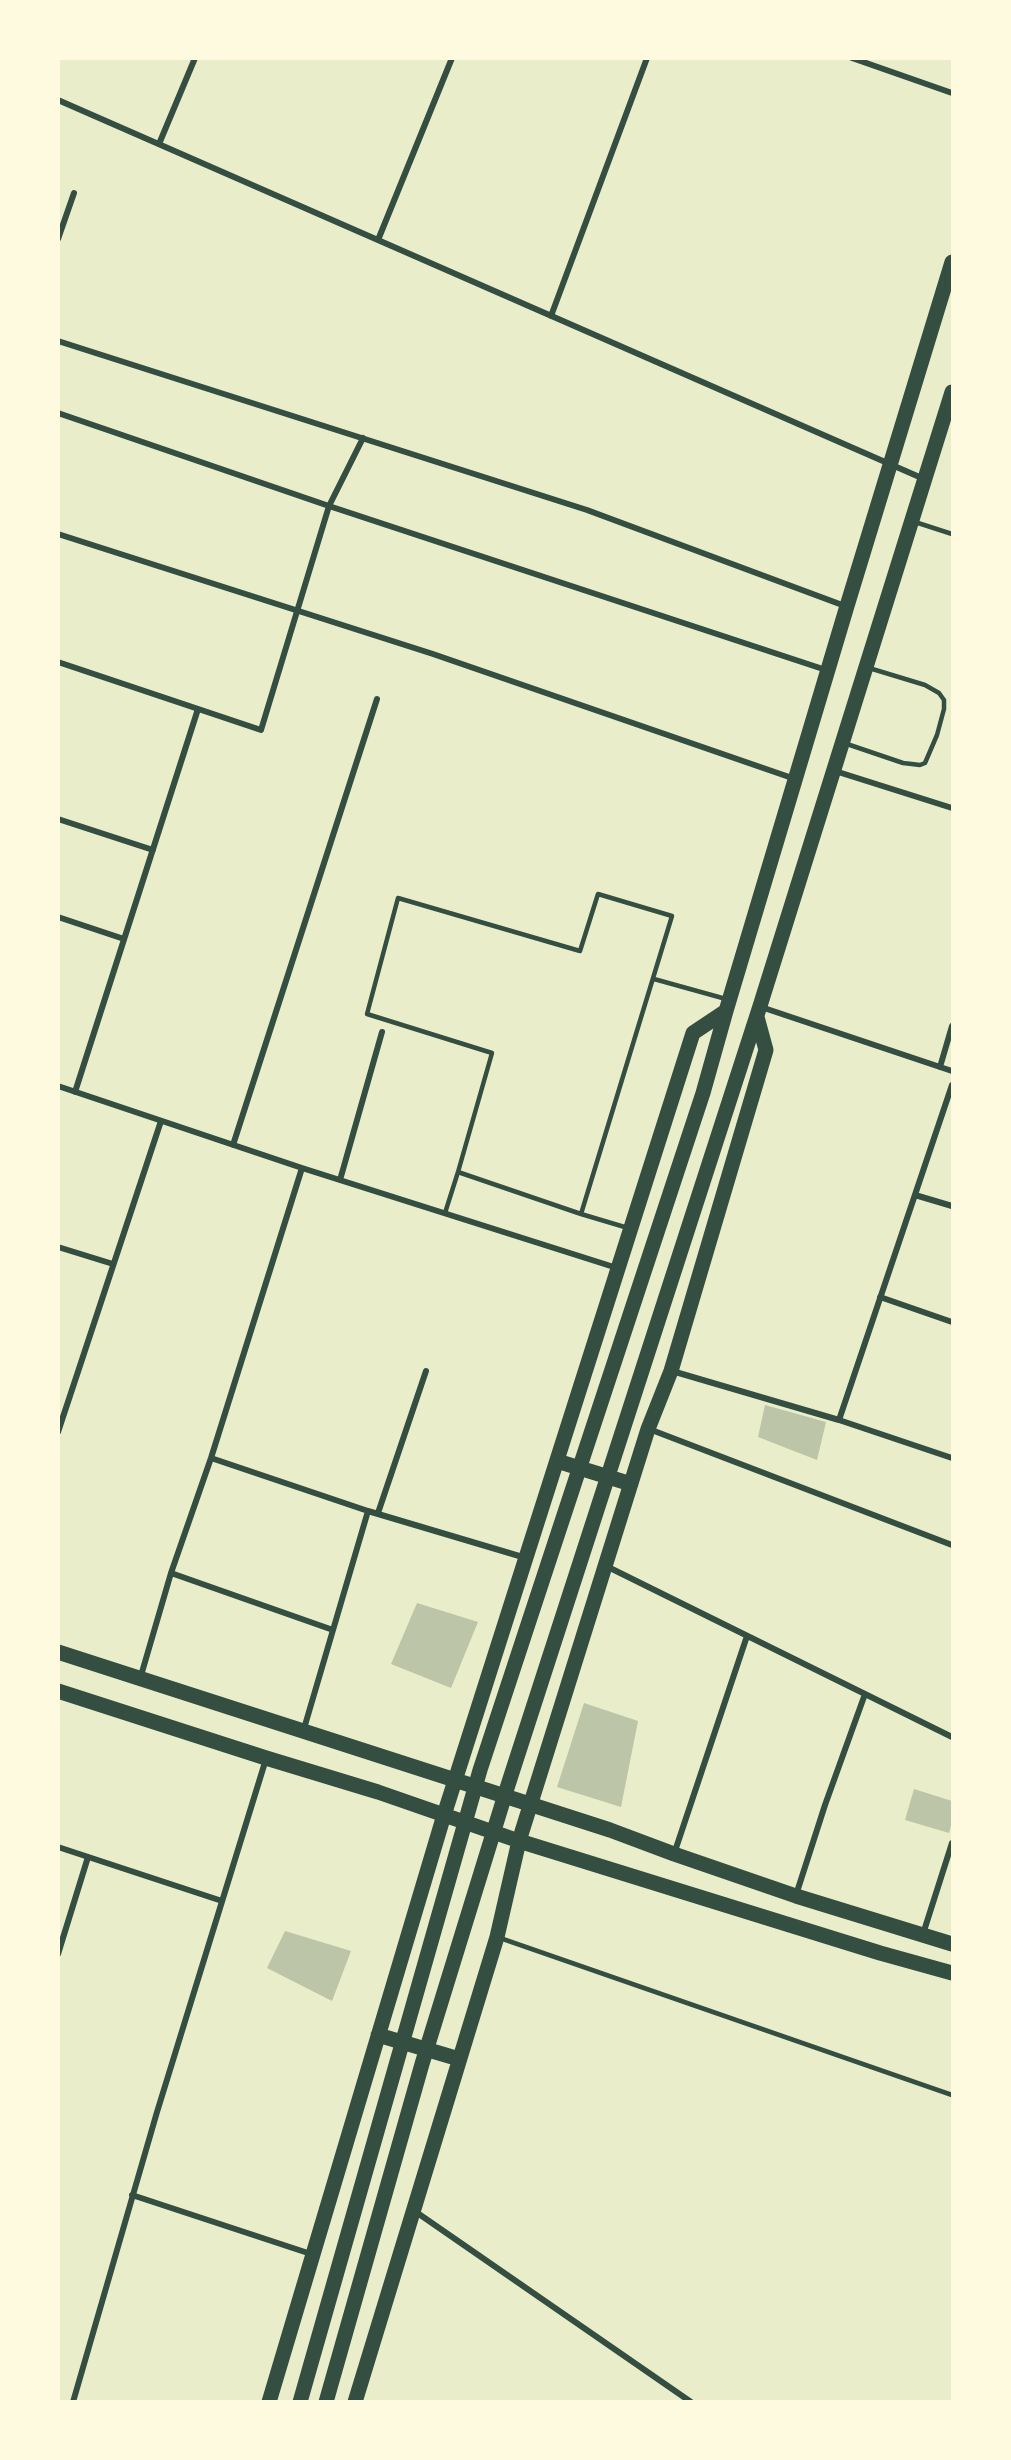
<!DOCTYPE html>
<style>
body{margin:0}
#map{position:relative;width:1011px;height:2460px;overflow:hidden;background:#e9edc9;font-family:"Exo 2",sans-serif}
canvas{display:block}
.frame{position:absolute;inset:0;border:60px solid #fefae0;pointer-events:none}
</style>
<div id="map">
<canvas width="1011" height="2460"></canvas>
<div class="frame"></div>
</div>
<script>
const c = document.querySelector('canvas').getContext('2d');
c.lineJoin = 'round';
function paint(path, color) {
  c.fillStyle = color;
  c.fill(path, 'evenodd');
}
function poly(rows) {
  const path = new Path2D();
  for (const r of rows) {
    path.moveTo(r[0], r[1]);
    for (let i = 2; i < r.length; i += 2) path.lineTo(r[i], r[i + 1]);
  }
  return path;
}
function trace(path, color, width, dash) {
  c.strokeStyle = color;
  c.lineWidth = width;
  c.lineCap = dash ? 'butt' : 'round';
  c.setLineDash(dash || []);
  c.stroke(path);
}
paint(poly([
 [765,1405,826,1422,817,1460,758,1437],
 [417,1603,478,1622,451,1688,391,1664],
 [584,1703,638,1721,621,1807,557,1787],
 [914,1789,952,1801,952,1822,949,1833,905,1820],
 [285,1931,351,1951,332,2001,267,1968]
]), '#bcc5a7');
trace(poly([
 [915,522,952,534],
 [844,743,903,763,920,765,925,763,937,735,944,709,944,700,939,693,925,685,869,668],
 [654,979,726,999],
 [445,1213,458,1172],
 [581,1214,672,916,598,894,580,951,398,898,367,1014,492,1053,458,1172,581,1214,628,1228],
 [500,1938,952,2095]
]), '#344e41', 4.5);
trace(poly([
 [852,58,952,93],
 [58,100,924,479],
 [159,144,195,58],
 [58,239,74,193],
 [378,240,452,58],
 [551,316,647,58],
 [58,341,587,510,845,606],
 [58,413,329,506,826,670],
 [58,534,433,654,795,779],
 [58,662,261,730,329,506,363,438],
 [835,771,952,808],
 [58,819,153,850],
 [58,917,124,939],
 [761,1007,952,1071],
 [940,1067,952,1026],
 [58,1086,302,1168,617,1268],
 [75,1092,198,709],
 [233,1145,377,699],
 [340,1180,382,1032],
 [915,1195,952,1206],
 [58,1247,113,1264],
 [880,1297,952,1322],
 [672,1371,839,1420,952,1458],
 [839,1420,952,1085],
 [649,1429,952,1545],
 [58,1432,161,1121],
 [211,1458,368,1511,526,1558],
 [378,1513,426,1371],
 [606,1566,952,1737],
 [171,1573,333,1630],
 [140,1679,171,1573,211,1458,302,1168],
 [303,1732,368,1511],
 [58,1847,222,1901],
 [674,1854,747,1636],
 [796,1895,825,1805,865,1694],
 [923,1934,952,1843],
 [58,1954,88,1857],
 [132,2195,311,2254],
 [416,2212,691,2402],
 [73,2402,157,2112,266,1759]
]), '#344e41', 6);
trace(poly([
 [557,1461,631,1484],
 [58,1652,610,1830,674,1854,796,1896,952,1944],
 [58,1691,266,1758,378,1792,519,1841,880,1953,952,1973],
 [378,2035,459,2059],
 [269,2402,444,1815,693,1033,726,1011],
 [300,2402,480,1770,703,1093,726,1011,847,606,952,262],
 [326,2402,422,2064,508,1785,760,1006,952,392],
 [355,2402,497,1937,519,1841,648,1429,671,1371,766,1050,757,1017]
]), '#344e41', 15);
</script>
